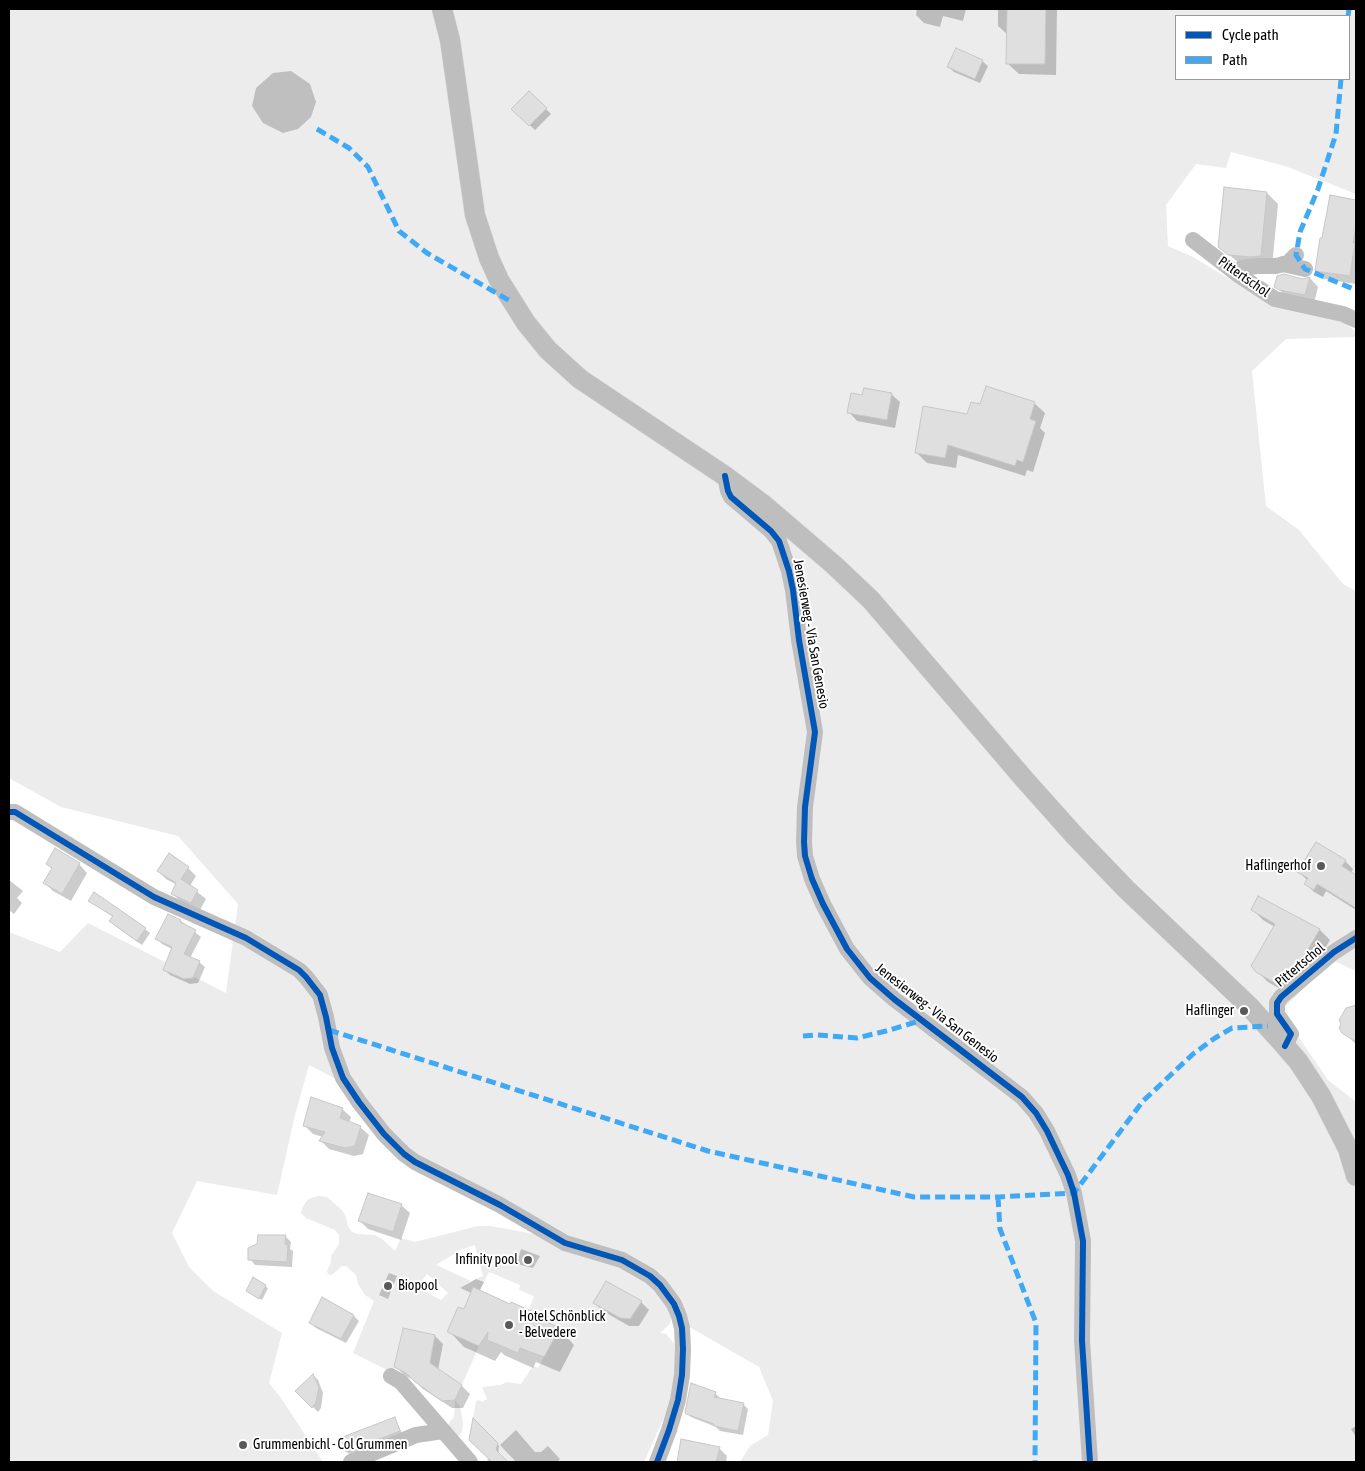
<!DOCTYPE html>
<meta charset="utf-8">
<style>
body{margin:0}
#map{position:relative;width:1365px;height:1471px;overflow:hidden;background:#fff;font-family:"Asap Condensed",sans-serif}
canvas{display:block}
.frame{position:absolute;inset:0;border:10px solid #000;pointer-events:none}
.legend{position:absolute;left:1175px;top:15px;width:175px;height:65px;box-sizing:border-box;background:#fff;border:1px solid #999;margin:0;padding:6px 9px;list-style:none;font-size:15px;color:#000}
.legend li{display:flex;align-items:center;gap:10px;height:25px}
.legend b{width:25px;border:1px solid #999}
</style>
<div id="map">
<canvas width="1365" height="1471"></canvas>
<div class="frame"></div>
<ul class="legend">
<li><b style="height:6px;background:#0057b8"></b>Cycle path</li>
<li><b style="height:6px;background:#3fa9f5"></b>Path</li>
</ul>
</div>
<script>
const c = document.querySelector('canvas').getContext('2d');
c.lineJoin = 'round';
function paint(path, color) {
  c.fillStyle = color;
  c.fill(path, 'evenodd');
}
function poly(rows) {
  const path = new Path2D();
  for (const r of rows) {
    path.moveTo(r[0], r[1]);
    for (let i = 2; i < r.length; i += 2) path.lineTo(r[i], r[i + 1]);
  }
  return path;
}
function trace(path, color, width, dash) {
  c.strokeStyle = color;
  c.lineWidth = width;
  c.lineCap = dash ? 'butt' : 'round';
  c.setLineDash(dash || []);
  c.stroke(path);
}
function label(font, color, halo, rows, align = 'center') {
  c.font = font + ' "Asap Condensed",sans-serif';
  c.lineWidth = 4;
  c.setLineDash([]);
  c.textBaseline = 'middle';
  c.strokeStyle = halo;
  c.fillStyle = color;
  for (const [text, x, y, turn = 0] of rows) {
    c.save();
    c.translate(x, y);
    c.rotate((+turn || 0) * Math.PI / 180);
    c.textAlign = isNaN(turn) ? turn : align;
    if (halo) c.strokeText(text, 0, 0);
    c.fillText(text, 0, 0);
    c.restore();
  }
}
paint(poly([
 [9,9,1356,9,1356,194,1285,166,1231,152,1226,168,1196,164,1166,205,1168,246,1193,257,1264,300,1344,322,1356,332,1356,337,1286,339,1252,371,1266,506,1299,530,1343,584,1356,591,1356,971,1332,960,1281,1011,1328,1080,1356,1102,1356,1462,740,1462,750,1446,768,1435,773,1401,759,1367,686,1325,675,1297,405,1149,351,1087,309,1065,295,1115,277,1195,197,1181,172,1233,189,1267,213,1291,282,1333,269,1383,281,1398,323,1462,9,1462,9,932,60,952,88,923,226,993,238,904,178,836,61,807,9,778],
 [1176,16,1349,16,1349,79,1176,79],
 [318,1196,327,1197,342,1210,346,1217,348,1226,352,1232,358,1234,375,1235,381,1238,395,1251,401,1238,415,1242,478,1226,491,1226,539,1235,597,1257,648,1281,673,1315,669,1325,660,1333,666,1334,674,1343,677,1359,670,1404,644,1462,488,1462,486,1460,488,1458,469,1440,476,1401,479,1400,482,1402,487,1399,482,1387,500,1385,507,1382,521,1384,533,1366,538,1368,559,1328,536,1317,537,1314,529,1310,534,1296,519,1290,520,1285,489,1272,484,1282,476,1279,483,1276,475,1245,460,1250,436,1265,471,1281,460,1288,471,1293,464,1309,447,1332,479,1346,462,1385,418,1356,431,1355,435,1335,402,1328,393,1373,353,1353,374,1301,365,1295,358,1284,356,1275,346,1266,342,1266,332,1275,328,1274,327,1271,331,1262,331,1256,339,1244,339,1235,335,1230,306,1218,301,1213,302,1208,308,1199],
 [427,1274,448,1293,441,1300,417,1287],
 [455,1400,460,1406,463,1423,462,1432,458,1436,455,1436,449,1428,449,1423,454,1417]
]), '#ececec');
paint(poly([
 [291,71,310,84,316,102,311,117,298,129,283,133,263,123,252,106,256,88,273,73],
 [521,1249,540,1256,533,1268,517,1264],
 [389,1273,397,1276,388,1299,379,1295],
 [476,1279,484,1282,480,1290,471,1293,460,1288],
 [516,1430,535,1452,541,1452,548,1446,560,1459,557,1462,516,1462,500,1445]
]), '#bfbfbf');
paint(poly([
 [917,9,966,9,963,21,943,16,940,27,924,23,916,15],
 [998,9,1057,9,1056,75,1019,74,1007,63,1008,35,998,26],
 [982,61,988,66,980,83,954,72,949,67],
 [529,92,551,114,535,130,513,109],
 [1267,193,1278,204,1272,267,1241,265,1219,246],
 [1331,197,1356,202,1356,284,1324,279,1316,271],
 [1310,278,1318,287,1314,303,1284,295,1276,286],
 [891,394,900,402,895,428,857,421,849,412,863,397],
 [1034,403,1045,413,1040,428,1045,433,1033,472,1027,470,1025,476,958,455,956,468,927,463,916,452,981,406],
 [1345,861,1353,869,1351,873,1356,876,1356,910,1326,891,1323,897,1314,892,1306,884,1308,881,1299,872],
 [47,864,79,864,87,873,71,901,53,891,45,883,53,869],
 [188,868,196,876,190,886,206,899,200,910,181,902,172,893,177,885,166,879,158,871],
 [9,880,23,891,17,898,22,903,14,914,9,910],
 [90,901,145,929,150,933,142,945,115,926,111,921,113,917],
 [1252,909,1320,930,1330,940,1305,983,1289,994,1268,982,1257,971,1275,927,1263,920],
 [168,916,181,921,201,937,190,958,199,962,205,967,198,983,190,984,170,975,164,969,172,949,162,944,157,938],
 [1354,1007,1356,1007,1356,1044,1343,1032],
 [342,1109,351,1117,349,1123,360,1127,369,1135,363,1154,354,1156,329,1149,321,1141,323,1137,313,1134,305,1126],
 [401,1205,410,1213,401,1240,368,1229,360,1221],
 [285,1236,291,1242,290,1249,293,1251,292,1267,255,1265,250,1259],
 [253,1279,268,1288,262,1300,247,1291],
 [323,1299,354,1316,359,1321,346,1343,316,1328,311,1323],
 [641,1302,649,1310,639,1326,629,1326,603,1311,594,1303],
 [511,1306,537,1315,545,1323,559,1329,574,1345,560,1372,536,1362,533,1368,504,1355,501,1352,495,1361,464,1347,449,1331,464,1311],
 [435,1336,443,1344,438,1370,462,1386,470,1394,463,1408,452,1408,423,1389,415,1381,404,1375,395,1366],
 [313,1375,318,1380,323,1393,321,1408,318,1412,297,1391],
 [715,1393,720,1398,743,1404,748,1409,743,1435,720,1431,716,1427,691,1417,686,1412],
 [395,1419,402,1433,349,1454,347,1452],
 [474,1421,499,1446,498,1454,506,1462,490,1462,488,1460,490,1458],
 [1356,1426,1356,1437,1351,1429],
 [719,1448,727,1456,726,1462,678,1461]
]), '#0003');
const building = poly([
 [1007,9,1046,9,1045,64,1006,64,1007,9],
 [956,48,983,60,975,79,947,67,956,48],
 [529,91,547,108,529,126,511,109,529,91],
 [1224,187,1267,192,1261,256,1250,257,1228,255,1218,247,1224,187],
 [1330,195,1356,200,1356,226,1353,243,1355,243,1350,276,1315,271,1320,238,1322,238,1330,195],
 [1284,274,1303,279,1310,277,1305,295,1279,290,1274,287,1277,276,1284,274],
 [986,386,1035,402,1030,419,1036,421,1023,462,1017,460,1015,466,948,445,945,458,915,453,923,406,967,414,971,402,980,404,986,386],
 [864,388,892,393,887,420,847,413,851,393,862,395,864,388],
 [1316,842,1346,860,1342,866,1356,875,1356,908,1317,884,1314,890,1304,884,1308,878,1297,872,1316,842],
 [55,848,80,863,62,894,43,883,52,868,46,864,55,848],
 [169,853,189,867,181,879,198,890,191,903,171,894,176,883,157,871,169,853],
 [94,892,146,928,137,941,109,921,113,916,88,901,94,892],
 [1258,896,1320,929,1295,972,1291,976,1286,973,1278,985,1256,972,1251,966,1275,924,1251,910,1258,896],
 [168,914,181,920,180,922,196,930,184,954,200,961,193,978,184,979,163,970,172,947,155,939,168,914],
 [1356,1005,1356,1042,1342,1033,1339,1028,1341,1024,1339,1020,1346,1008,1356,1005],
 [311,1097,343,1108,340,1118,361,1126,355,1146,345,1148,319,1141,325,1132,303,1126,311,1097],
 [368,1193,402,1204,393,1232,358,1221,368,1193],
 [258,1235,286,1235,285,1244,288,1245,287,1262,248,1260,248,1248,257,1244,258,1235],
 [253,1277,266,1285,259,1299,246,1291,253,1277],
 [606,1281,642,1301,630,1319,620,1318,593,1303,606,1281],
 [473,1287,510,1304,511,1302,538,1314,536,1317,560,1328,544,1357,520,1348,518,1353,487,1340,488,1332,479,1346,447,1332,458,1307,464,1309,473,1287],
 [322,1297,354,1315,341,1339,309,1323,322,1297],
 [403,1328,435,1335,430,1363,462,1385,455,1400,442,1401,414,1381,406,1373,394,1367,403,1328],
 [313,1374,319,1387,316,1402,312,1408,295,1391,313,1374],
 [691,1383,716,1392,714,1397,744,1403,738,1431,714,1426,714,1424,686,1414,685,1412,691,1383],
 [395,1417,400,1431,346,1452,340,1438,395,1417],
 [473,1418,498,1443,496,1450,508,1462,492,1462,469,1440,473,1418],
 [681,1439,720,1447,716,1462,677,1462,681,1439]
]);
paint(building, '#dfdfdf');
trace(building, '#c7c7c7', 1);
const major = poly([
 [442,9,450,40,475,215,489,258,499,280,526,323,548,350,580,379,725,476,764,505,834,565,871,600,1025,780,1075,836,1126,889,1249,1006,1285,1046,1298,1061,1321,1096,1348,1149,1356,1176]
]);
trace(major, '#dbdbdb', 21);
trace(poly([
 [1193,240,1237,274,1275,299,1343,314,1356,320],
 [1283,264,1305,269],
 [1237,274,1242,268,1257,266,1276,266,1288,263,1296,255],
 [725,476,728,491,731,497,771,531,779,541,789,571,793,590,799,640,815,732,805,807,804,842,805,856,812,879,823,904,847,949,870,978,894,999,1022,1097,1036,1113,1047,1131,1068,1175,1074,1193,1083,1241,1082,1341,1090,1462],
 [9,812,15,812,154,897,246,938,299,970,306,977,320,995,326,1017,332,1048,343,1078,359,1102,384,1134,404,1154,415,1162,500,1205,565,1243,622,1260,650,1276,660,1285,674,1304,679,1316,682,1328,683,1349,682,1375,678,1400,669,1430,657,1462],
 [1285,1046,1291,1034,1277,1014,1277,1003,1281,997,1334,952,1356,938],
 [391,1376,401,1382,470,1462],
 [351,1462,416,1435,443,1431]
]), '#bebebe', 16);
trace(major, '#bebebe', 20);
trace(poly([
 [1348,16,1349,9],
 [1341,79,1336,134,1318,189,1300,232,1296,255,1305,269,1356,290],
 [317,129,349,148,368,167,399,231,427,253,512,302],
 [329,1030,708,1151,914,1197,998,1197,1074,1193,1143,1101,1193,1054,1215,1038,1232,1028,1268,1026],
 [803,1036,817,1035,857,1038,886,1031,923,1020],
 [998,1197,1000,1229,1036,1323,1035,1462]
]), '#3fa9f5', 5, [10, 5]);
trace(poly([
 [725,476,728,491,731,497,771,531,779,541,789,571,793,590,799,640,815,732,805,807,804,842,805,856,812,879,823,904,847,949,870,978,894,999,1022,1097,1036,1113,1047,1131,1068,1175,1074,1193,1083,1241,1082,1341,1090,1462],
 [9,812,15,812,154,897,246,938,299,970,306,977,320,995,326,1017,332,1048,343,1078,359,1102,384,1134,404,1154,415,1162,500,1205,565,1243,622,1260,650,1276,660,1285,674,1304,679,1316,682,1328,683,1349,682,1375,678,1400,669,1430,657,1462],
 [1285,1046,1291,1034,1277,1014,1277,1003,1281,997,1334,952,1356,938]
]), '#0057b8', 6);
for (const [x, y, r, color] of [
 [1321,866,5,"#595959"],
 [1244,1011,5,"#595959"],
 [528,1260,5,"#595959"],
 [388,1286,5,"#595959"],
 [509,1325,5,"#595959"],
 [243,1445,5,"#595959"]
]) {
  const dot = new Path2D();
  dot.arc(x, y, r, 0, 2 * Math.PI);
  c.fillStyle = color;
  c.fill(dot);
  trace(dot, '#fff', 2);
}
label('14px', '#000', '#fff', [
 ["Pittertschol",1244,277,35],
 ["Jenesierweg - Via San Genesio",811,634,80],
 ["Pittertschol",1300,965,-40],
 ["Jenesierweg - Via San Genesio",937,1013,38]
]);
label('14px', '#000', '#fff', [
 ["Haflingerhof",1311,866],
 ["Haflinger",1234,1011],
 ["Infinity pool",518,1260],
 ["Biopool",398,1286,"left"],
 ["Hotel Schönblick",519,1317,"left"],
 ["- Belvedere",519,1333,"left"],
 ["Grummenbichl - Col Grummen",253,1445,"left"]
], 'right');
</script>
